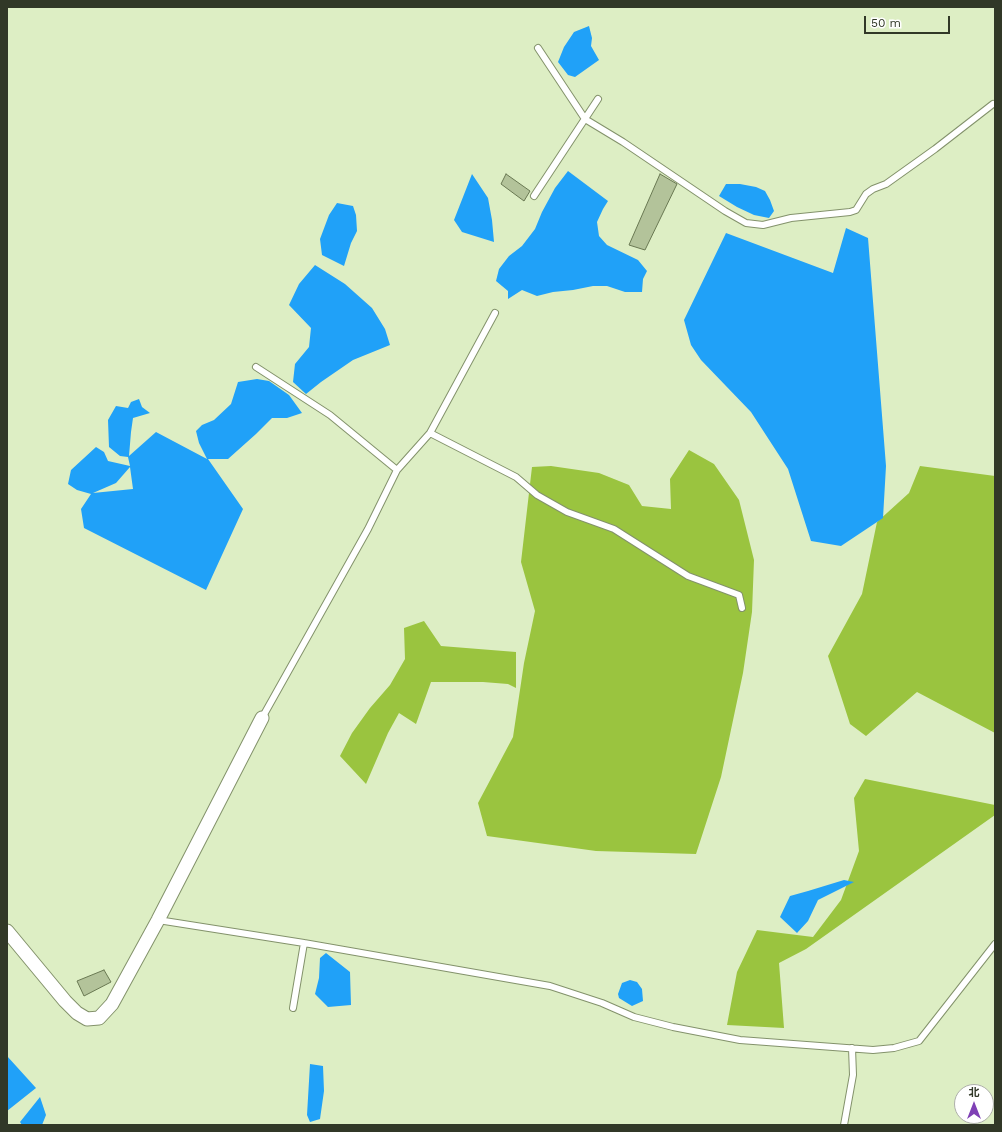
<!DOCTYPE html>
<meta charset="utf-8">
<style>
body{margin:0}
#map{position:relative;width:1002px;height:1132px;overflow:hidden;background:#ddeec4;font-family:"Work Sans","Noto Sans SC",sans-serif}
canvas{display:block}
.frame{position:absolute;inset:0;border:8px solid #313827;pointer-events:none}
.north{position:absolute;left:954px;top:1084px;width:40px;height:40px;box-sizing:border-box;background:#fff;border:1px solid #adafa9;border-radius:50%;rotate:0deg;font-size:11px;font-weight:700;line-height:16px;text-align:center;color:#313827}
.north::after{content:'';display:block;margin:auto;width:14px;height:18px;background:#7f40b5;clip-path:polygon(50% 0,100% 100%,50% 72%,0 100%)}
.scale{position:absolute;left:864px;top:16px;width:86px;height:18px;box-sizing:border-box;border:2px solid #313827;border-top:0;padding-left:5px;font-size:12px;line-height:14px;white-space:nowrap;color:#313827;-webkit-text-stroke:3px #fff;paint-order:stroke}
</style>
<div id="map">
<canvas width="1002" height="1132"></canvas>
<div class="frame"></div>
<div class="north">北</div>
<div class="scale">50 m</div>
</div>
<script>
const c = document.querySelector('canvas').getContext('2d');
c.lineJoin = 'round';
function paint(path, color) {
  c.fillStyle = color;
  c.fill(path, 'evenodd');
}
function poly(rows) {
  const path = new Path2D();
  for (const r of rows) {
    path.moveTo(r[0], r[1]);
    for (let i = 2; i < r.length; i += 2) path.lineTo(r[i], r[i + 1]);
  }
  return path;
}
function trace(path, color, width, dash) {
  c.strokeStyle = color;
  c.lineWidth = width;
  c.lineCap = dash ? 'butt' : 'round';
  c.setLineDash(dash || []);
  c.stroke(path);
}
paint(poly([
 [689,450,714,464,739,500,754,560,752,612,743,673,721,777,696,854,596,851,487,836,478,803,513,737,524,663,535,611,521,562,532,467,551,466,599,473,629,485,642,506,671,509,670,479],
 [920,466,995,476,995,733,917,692,866,736,850,724,828,656,862,594,877,522,909,493],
 [424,621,441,646,516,652,516,688,508,684,483,682,431,682,416,724,399,713,388,733,366,784,340,756,352,733,370,708,390,685,405,659,404,628],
 [865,779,995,805,995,815,806,949,779,963,784,1028,727,1025,737,972,757,930,813,937,841,900,859,851,854,798]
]), '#9ac43f');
paint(poly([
 [589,26,592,38,591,46,599,60,575,77,568,75,558,62,564,47,574,32],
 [568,171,608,201,603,209,597,222,599,236,607,245,638,260,647,271,643,279,642,292,625,292,607,286,593,286,573,290,553,292,537,296,522,290,508,299,508,291,496,281,499,269,509,256,522,246,535,229,542,212,555,188],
 [472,174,488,198,492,220,494,242,462,232,454,220],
 [726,184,740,184,756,187,765,191,770,200,774,211,769,218,754,215,737,207,719,196],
 [337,203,353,206,356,215,357,231,351,243,344,266,322,255,320,239,329,215],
 [846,228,868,238,886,466,883,518,841,546,811,541,788,469,751,412,701,360,691,345,684,320,726,233,833,273],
 [315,265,345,284,372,308,385,329,390,345,353,360,321,382,306,394,293,382,295,364,309,347,311,328,289,305,299,284],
 [257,379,269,381,289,395,302,413,287,418,272,418,256,434,228,459,208,459,243,509,206,590,84,528,81,509,91,494,77,490,68,484,71,470,96,447,104,452,108,461,130,466,128,457,120,456,109,447,108,420,116,406,128,408,131,402,139,399,142,407,150,413,133,418,131,432,129,456,156,432,207,459,199,443,196,431,202,425,214,420,231,404,238,382],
 [130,467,133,489,93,493,116,483],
 [844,880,854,882,818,900,808,921,797,933,780,917,790,896,808,891],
 [326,953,350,972,351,1005,328,1007,315,994,319,978,320,958],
 [630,980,637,982,642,989,643,1001,632,1006,619,998,618,994,622,983],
 [7,1056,36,1088,7,1111],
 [310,1064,323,1066,324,1091,320,1119,310,1122,307,1115],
 [40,1097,46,1115,42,1125,22,1125,20,1122]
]), '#20a1f8');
const building = poly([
 [506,174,530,191,524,201,501,184,506,174],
 [660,174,677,184,645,250,629,245,660,174],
 [104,970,111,982,84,996,77,981,104,970]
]);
paint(building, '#b3c39a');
trace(building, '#697852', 1);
const lane = poly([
 [538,48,585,119,623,142,725,211,746,223,763,225,791,218,850,212,856,210,866,194,873,189,886,184,935,149,993,104],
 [534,196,598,99],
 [256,367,330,415,397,470],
 [430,433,516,477,537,495,567,512,614,529,688,576,739,595,742,608],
 [262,718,368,529,397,470,430,433,495,313],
 [158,920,304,943,550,986,602,1003,634,1017,673,1027,740,1040,873,1050,894,1048,919,1041,995,944],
 [293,1008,304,943],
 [844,1125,853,1075,852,1048]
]);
const street = poly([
 [7,931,65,1001,77,1013,87,1019,99,1018,112,1004,158,920,262,718]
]);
trace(lane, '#83926b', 8);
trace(street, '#83926b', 15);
trace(lane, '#fff', 6);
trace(street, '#fff', 13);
</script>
